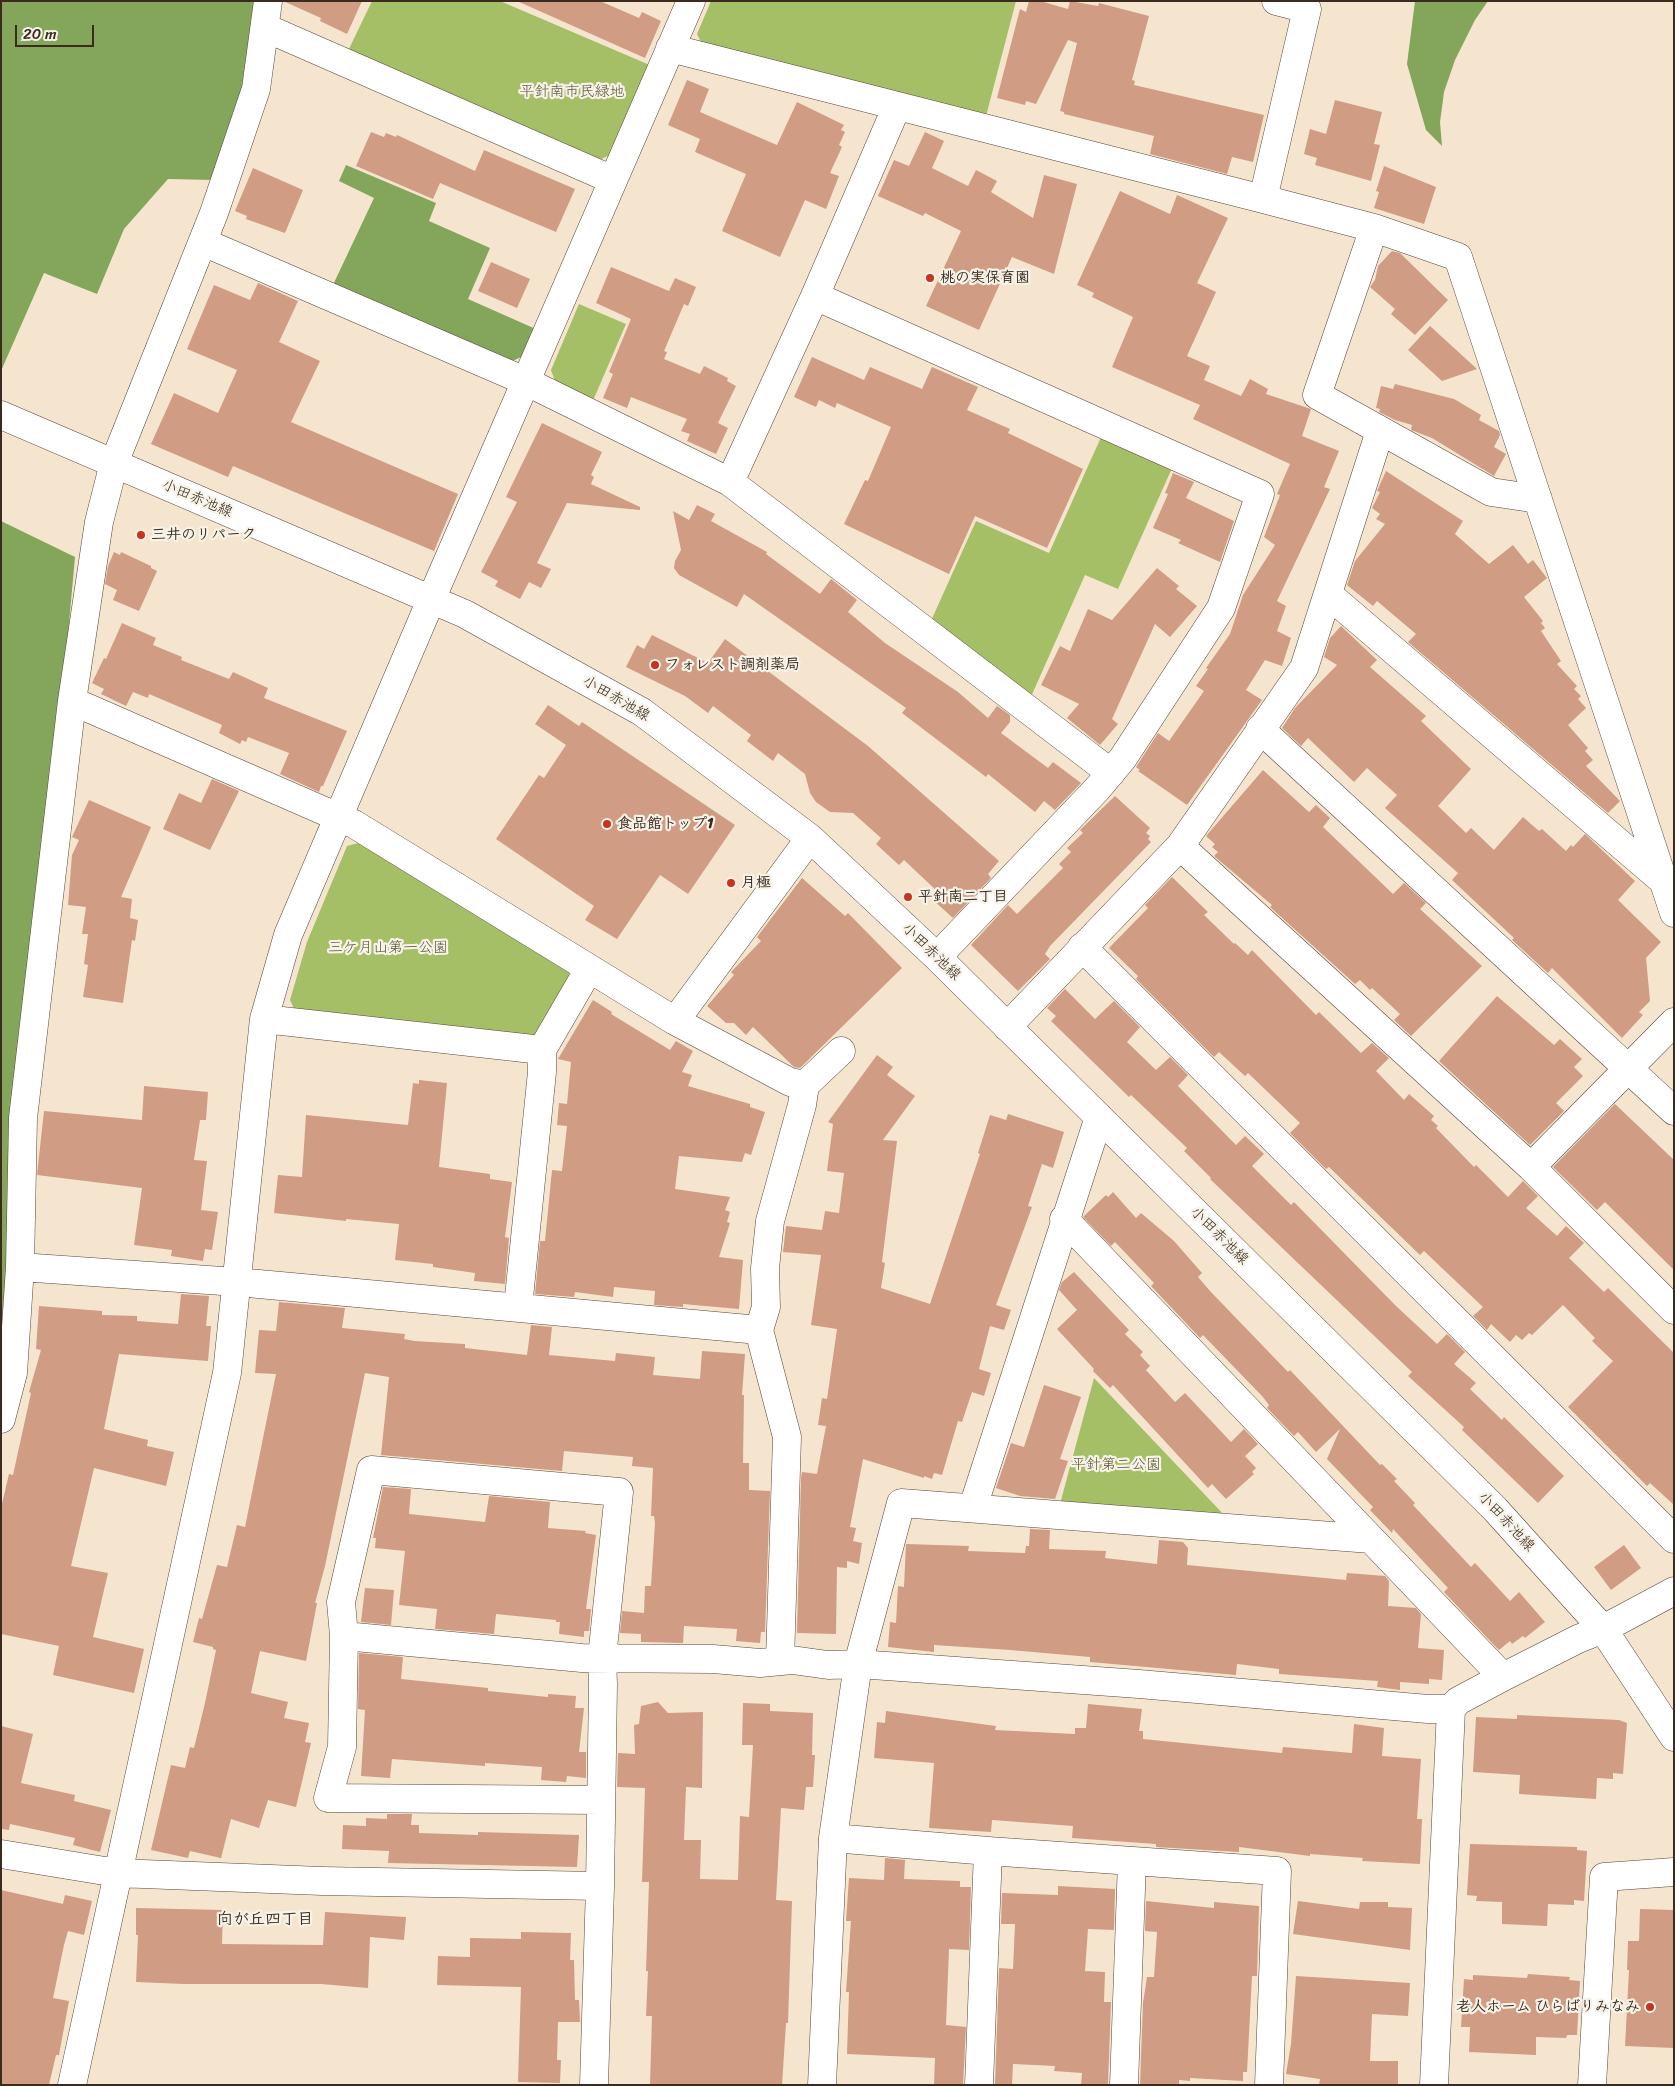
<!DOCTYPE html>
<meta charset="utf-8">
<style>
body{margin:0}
#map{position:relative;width:1675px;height:2086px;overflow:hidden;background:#f5e5cf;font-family:Sriracha,sans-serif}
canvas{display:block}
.frame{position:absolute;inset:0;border:2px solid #3b2a1e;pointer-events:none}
.scale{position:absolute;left:15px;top:25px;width:79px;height:22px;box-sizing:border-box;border:2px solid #3b2a1e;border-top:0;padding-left:6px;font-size:15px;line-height:18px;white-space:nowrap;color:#3b2a1e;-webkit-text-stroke:4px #f7f3e8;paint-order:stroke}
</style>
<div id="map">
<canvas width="1675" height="2086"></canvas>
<div class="frame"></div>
<div class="scale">20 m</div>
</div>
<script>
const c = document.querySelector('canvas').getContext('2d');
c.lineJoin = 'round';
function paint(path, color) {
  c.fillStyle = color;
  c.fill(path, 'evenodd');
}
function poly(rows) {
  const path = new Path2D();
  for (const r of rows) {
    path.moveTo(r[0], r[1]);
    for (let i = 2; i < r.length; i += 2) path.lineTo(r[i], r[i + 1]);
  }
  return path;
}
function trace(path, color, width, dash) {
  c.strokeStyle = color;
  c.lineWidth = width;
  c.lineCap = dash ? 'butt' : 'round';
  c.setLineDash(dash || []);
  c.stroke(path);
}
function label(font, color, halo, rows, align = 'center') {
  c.font = font + ' Sriracha,"Klee One",sans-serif';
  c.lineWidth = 4.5;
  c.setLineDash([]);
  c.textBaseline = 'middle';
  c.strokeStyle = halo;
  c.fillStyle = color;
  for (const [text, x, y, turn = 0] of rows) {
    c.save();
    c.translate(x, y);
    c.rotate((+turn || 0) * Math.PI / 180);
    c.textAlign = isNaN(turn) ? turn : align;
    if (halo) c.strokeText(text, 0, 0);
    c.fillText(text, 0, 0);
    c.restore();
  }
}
paint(poly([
 [372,1,500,1,652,66,614,153,595,162,347,53],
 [711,1,1016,1,985,120,704,48,697,34],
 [579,304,626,324,592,403,556,384,551,370],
 [1102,435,1173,466,1118,589,1085,575,1030,699,930,623,976,521,1049,553],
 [358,843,568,965,570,980,540,1035,531,1038,296,1013,290,1000,307,942,347,846],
 [1094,1378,1227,1518,1060,1504]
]), '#a4bf66');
paint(poly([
 [1,1,256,1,247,87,214,180,168,179,124,229,97,294,44,273,1,371],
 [1415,1,1488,1,1475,20,1455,60,1444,92,1440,122,1442,146,1426,130,1407,64],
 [346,165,436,203,429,221,490,248,468,299,538,330,528,354,510,362,332,287,374,198,339,181],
 [1,521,75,557,1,1372]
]), '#83a65b');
paint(poly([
 [283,1,362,1,347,34,320,21,321,18],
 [517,1,600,1,639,18,642,12,661,21,645,58],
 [1029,1,1040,1,1068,9,1070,1,1098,6,1099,3,1149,16,1132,80,1135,81,1134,85,1264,115,1253,162,1232,157,1227,174,1150,154,1154,136,1064,114,1064,112,1060,111,1077,43,1068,40,1036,104,1026,101,1025,105,997,98,1020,9,1026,12],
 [687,80,709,89,700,112,777,145,797,102,844,125,841,130,845,132,839,145,842,147,830,173,839,176,826,209,805,200,780,257,722,231,746,174,695,152,700,139,668,125],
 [1335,100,1382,112,1374,144,1380,145,1371,181,1315,165,1317,158,1304,154,1310,129,1326,134],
 [371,132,384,137,386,133,396,137,397,135,475,171,484,150,575,189,556,232,440,183,433,199,356,166],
 [925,132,944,141,932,168,968,186,976,170,997,181,991,192,1033,218,1044,175,1077,184,1054,274,1012,257,979,330,926,306,961,231,925,213,923,216,878,196,894,160,909,166],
 [1384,166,1436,187,1424,224,1374,208,1379,192,1376,191],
 [253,168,303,190,285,233,246,219,247,216,235,211],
 [1120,191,1170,214,1177,195,1228,218,1197,283,1216,292,1187,356,1210,366,1204,380,1241,396,1250,379,1268,389,1266,394,1311,409,1302,436,1339,451,1324,487,1330,489,1277,601,1286,606,1277,631,1291,638,1282,666,1265,660,1246,690,1262,700,1187,805,1138,771,1140,770,1136,767,1158,733,1169,741,1204,691,1196,686,1208,669,1206,668,1230,634,1243,595,1275,545,1264,537,1280,495,1277,494,1290,464,1193,419,1200,405,1112,367,1133,317,1092,297,1094,293,1077,285],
 [1392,251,1400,253,1448,300,1415,335,1391,314,1395,309,1370,287,1375,280,1378,266],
 [491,262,530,279,517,308,478,291],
 [611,267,669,291,675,278,696,287,688,306,684,304,664,351,667,352,664,359,700,374,704,366,728,378,727,381,736,386,718,423,728,428,716,454,687,441,690,434,681,431,687,419,631,397,627,408,603,398,613,374,609,372,631,319,596,303],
 [258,283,298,301,279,342,320,361,291,422,458,494,434,551,233,466,228,477,151,444,174,393,218,413,237,370,187,349,214,285,250,300],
 [1430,326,1477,369,1442,381,1408,350],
 [812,357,864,380,870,367,922,389,932,367,978,387,967,410,1010,429,1008,433,1083,469,1047,548,975,516,949,574,844,524,865,480,868,481,891,427,837,403,835,408,819,400,816,407,794,397],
 [1395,384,1454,399,1481,415,1479,420,1499,431,1500,435,1494,447,1506,454,1494,476,1432,438,1411,430,1412,425,1395,420,1379,412,1380,409,1376,408,1381,386,1393,389],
 [542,423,602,452,591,475,594,477,591,484,640,507,640,510,567,503,537,563,551,569,541,588,529,582,520,599,495,586,498,581,481,572,517,502,506,497],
 [1386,471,1463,521,1455,534,1489,564,1513,545,1528,564,1533,560,1547,578,1524,597,1543,621,1541,623,1545,628,1541,631,1561,661,1557,664,1577,686,1574,689,1581,696,1578,699,1586,708,1568,725,1588,748,1585,751,1593,760,1586,766,1620,801,1608,813,1408,642,1416,634,1377,601,1373,606,1347,585,1355,561,1385,524,1376,519,1380,514,1372,508,1380,492,1377,491],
 [1173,473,1194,482,1186,498,1234,521,1220,562,1178,543,1181,540,1153,528,1168,494,1165,493],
 [697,505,715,514,711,521,767,552,766,554,820,594,831,579,857,600,848,612,885,643,958,692,988,718,997,706,1010,715,1010,722,1001,733,1048,768,1053,762,1081,783,1055,810,1044,801,1035,812,988,774,986,777,902,713,906,708,744,594,737,607,679,575,674,568,675,561,681,550,673,511,689,520],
 [114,552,120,555,121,552,151,566,151,568,157,571,139,611,113,600,117,590,105,584,108,566],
 [1157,568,1179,586,1176,589,1197,606,1170,637,1155,624,1112,719,1118,724,1100,745,1067,718,1079,704,1041,685,1060,646,1070,651,1088,609,1112,620],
 [122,623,156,638,153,645,182,657,181,660,229,679,233,672,268,688,264,698,347,731,323,786,321,786,319,792,280,774,289,753,248,737,246,742,242,740,240,744,219,733,222,725,149,694,148,698,133,692,126,706,101,694,104,689,92,683,104,658,106,659],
 [1341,626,1377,660,1370,667,1426,716,1421,721,1471,769,1438,806,1466,833,1471,828,1494,850,1523,817,1539,831,1542,829,1566,851,1571,845,1573,847,1585,834,1635,881,1618,900,1661,942,1646,958,1650,1001,1639,1012,1643,1015,1622,1038,1552,968,1548,973,1512,940,1514,938,1452,880,1458,873,1385,808,1397,795,1367,768,1354,782,1308,738,1301,746,1282,728,1295,708,1337,665,1324,657,1330,638],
 [652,635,708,663,725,639,868,746,999,861,988,874,991,878,953,918,932,899,938,892,904,860,899,865,876,844,881,838,853,813,830,812,816,802,810,793,805,774,778,753,773,761,747,741,751,735,713,706,708,713,685,696,626,667,637,645,644,649],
 [548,705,579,726,582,722,735,825,688,894,660,875,617,939,585,920,594,906,496,839,539,775,544,778,566,745,535,724],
 [1263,770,1309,812,1316,805,1330,818,1323,827,1393,894,1404,883,1426,903,1420,909,1482,966,1411,1036,1394,1020,1400,1014,1372,988,1370,990,1360,980,1355,984,1270,907,1272,905,1214,856,1218,852,1212,847,1215,844,1206,836],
 [212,779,239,791,210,850,163,829,179,793,201,803],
 [1115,796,1150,828,1146,833,1150,836,1148,839,1151,842,1050,946,1045,954,1050,959,1018,991,971,945,1008,905,1017,914,1063,868,1059,864,1071,852,1067,848,1083,833,1080,830],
 [89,800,151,827,121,897,132,899,130,918,138,920,135,941,132,940,123,1003,83,997,88,965,84,964,88,934,82,934,86,907,68,905,72,855,79,840,72,837],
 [1172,877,1208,912,1204,915,1234,944,1235,943,1248,955,1252,950,1316,1015,1319,1012,1361,1053,1372,1043,1389,1058,1376,1071,1404,1100,1409,1094,1434,1116,1431,1120,1438,1126,1436,1128,1474,1167,1476,1165,1508,1197,1523,1181,1538,1196,1526,1208,1557,1236,1566,1226,1584,1243,1569,1258,1604,1292,1608,1288,1674,1353,1674,1505,1650,1483,1647,1486,1568,1407,1613,1361,1592,1341,1595,1338,1563,1305,1532,1335,1529,1333,1522,1340,1516,1335,1510,1342,1491,1324,1487,1330,1473,1316,1483,1307,1424,1251,1420,1255,1329,1167,1326,1169,1290,1133,1300,1123,1248,1073,1245,1076,1219,1052,1214,1057,1136,979,1138,976,1109,948,1148,908,1145,905],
 [802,878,845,916,848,913,902,968,800,1068,794,1067,753,1027,746,1035,734,1023,726,1023,707,1006,734,975,731,972,761,941,757,937],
 [1065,989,1095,1019,1114,1001,1140,1027,1127,1042,1156,1070,1170,1057,1188,1075,1178,1086,1236,1145,1245,1136,1264,1154,1252,1166,1291,1205,1294,1202,1396,1306,1437,1344,1447,1334,1465,1352,1454,1364,1476,1383,1470,1389,1502,1420,1504,1417,1564,1476,1538,1503,1462,1430,1464,1427,1408,1376,1412,1372,1210,1179,1211,1178,1184,1151,1187,1148,1131,1095,1129,1097,1051,1021,1056,1016,1047,1008],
 [1497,996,1554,1045,1560,1039,1582,1059,1574,1067,1583,1076,1556,1103,1564,1111,1530,1145,1439,1061],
 [593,1000,612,1012,611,1014,670,1050,676,1041,693,1051,682,1072,692,1075,688,1086,750,1104,750,1107,765,1112,751,1155,745,1153,742,1162,679,1156,675,1189,730,1197,725,1210,730,1212,727,1222,730,1223,719,1257,743,1260,739,1309,683,1304,683,1307,654,1305,655,1291,614,1287,613,1297,575,1292,574,1297,535,1294,540,1241,545,1241,552,1170,562,1171,567,1126,557,1125,559,1103,567,1104,571,1062,558,1059],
 [877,1055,893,1067,887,1075,915,1096,883,1140,897,1141,882,1262,885,1263,881,1288,930,1304,980,1154,978,1153,990,1115,1006,1120,1008,1114,1064,1132,1053,1168,1042,1164,1028,1206,1032,1207,996,1305,1011,1310,1004,1330,990,1326,979,1369,991,1373,984,1396,972,1392,962,1422,958,1421,942,1475,934,1473,932,1479,924,1476,924,1478,863,1459,850,1527,856,1528,853,1541,862,1543,859,1564,847,1561,847,1568,837,1567,836,1634,797,1633,801,1478,802,1472,817,1474,826,1426,818,1425,822,1398,827,1399,837,1329,811,1325,821,1255,783,1252,786,1226,822,1230,825,1211,839,1213,844,1173,827,1171,833,1124,828,1122],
 [419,1080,447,1083,439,1167,490,1174,490,1179,512,1182,505,1237,509,1238,505,1284,474,1281,475,1273,433,1267,433,1264,395,1260,399,1224,346,1219,346,1221,274,1213,278,1175,302,1177,306,1115,408,1125,413,1083,419,1084],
 [144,1086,208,1092,206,1120,200,1120,194,1160,207,1161,201,1210,218,1212,212,1250,205,1249,203,1261,171,1256,172,1250,134,1245,142,1188,37,1175,44,1111,142,1120],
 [1615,1104,1674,1160,1674,1270,1605,1202,1597,1210,1553,1167],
 [1113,1192,1136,1218,1141,1213,1174,1241,1202,1273,1198,1277,1210,1291,1288,1372,1290,1370,1380,1465,1382,1464,1397,1479,1394,1481,1415,1503,1413,1505,1471,1567,1475,1563,1510,1601,1519,1592,1545,1622,1525,1638,1523,1636,1512,1644,1510,1641,1499,1650,1493,1644,1444,1592,1448,1588,1393,1529,1392,1533,1370,1510,1373,1507,1327,1459,1340,1429,1316,1452,1298,1432,1294,1436,1267,1408,1269,1405,1262,1396,1203,1335,1200,1338,1151,1286,1154,1283,1115,1242,1111,1246,1083,1217,1106,1195,1108,1197],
 [1074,1272,1129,1330,1125,1334,1143,1352,1140,1355,1150,1366,1146,1370,1175,1402,1185,1393,1231,1442,1244,1429,1258,1444,1245,1456,1256,1468,1252,1472,1254,1474,1226,1499,1212,1484,1208,1488,1113,1385,1110,1388,1093,1371,1094,1369,1057,1329,1077,1310,1059,1290,1062,1282],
 [181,1294,209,1296,206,1326,211,1326,208,1361,119,1354,104,1429,148,1440,147,1446,174,1452,166,1486,94,1468,71,1566,108,1573,93,1637,144,1649,134,1693,53,1675,59,1646,1,1634,1,1508,9,1474,13,1475,31,1393,29,1392,41,1350,36,1349,39,1306,102,1311,102,1315,137,1316,137,1321,178,1324],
 [279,1302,345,1308,342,1328,405,1334,404,1339,414,1341,465,1344,465,1348,527,1355,531,1325,552,1327,549,1355,615,1361,616,1353,655,1357,653,1375,700,1379,702,1351,745,1354,742,1395,744,1395,743,1463,749,1463,749,1490,770,1491,765,1632,761,1632,760,1643,736,1641,737,1629,684,1626,683,1643,641,1642,641,1634,620,1633,622,1611,644,1613,645,1586,651,1586,655,1523,654,1516,651,1516,653,1468,632,1466,633,1457,564,1451,562,1471,381,1455,389,1377,365,1373,325,1566,315,1603,317,1603,306,1661,260,1651,251,1693,288,1702,284,1718,309,1723,305,1742,311,1743,296,1807,268,1800,259,1828,231,1819,221,1858,190,1851,188,1858,151,1850,171,1765,185,1768,190,1747,194,1748,205,1703,216,1650,213,1649,213,1647,193,1642,199,1618,202,1619,217,1565,227,1567,237,1525,245,1527,276,1374,255,1373,259,1330,276,1331],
 [1044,1385,1081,1397,1060,1459,1068,1461,1055,1499,1020,1496,996,1488,1011,1443,1024,1447],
 [383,1487,411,1489,409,1514,485,1522,489,1496,550,1502,548,1528,586,1531,585,1533,596,1535,586,1609,591,1609,589,1631,584,1631,584,1637,559,1634,560,1622,556,1622,556,1620,496,1614,494,1634,435,1629,437,1609,399,1605,405,1551,375,1548,376,1538,373,1538],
 [1030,1529,1050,1530,1049,1549,1106,1551,1105,1558,1157,1564,1159,1540,1183,1542,1188,1548,1187,1565,1346,1580,1347,1573,1385,1576,1389,1581,1388,1606,1416,1608,1421,1614,1418,1648,1444,1650,1442,1680,1429,1679,1429,1684,1400,1682,1400,1690,1377,1687,1378,1681,1279,1674,1279,1669,1237,1664,1236,1675,1090,1662,1090,1657,1010,1650,934,1645,934,1652,888,1647,890,1622,896,1623,898,1586,904,1587,906,1544,969,1546,968,1551,1025,1553,1026,1546,1029,1546],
 [1624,1545,1641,1568,1611,1590,1594,1567],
 [365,1588,394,1590,391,1625,361,1622],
 [359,1653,403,1657,401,1679,488,1688,488,1691,548,1697,548,1694,576,1696,575,1708,584,1708,579,1752,586,1752,586,1778,567,1776,566,1782,541,1780,542,1767,485,1763,485,1766,392,1759,390,1778,361,1776,365,1710,358,1709],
 [658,1702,668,1713,703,1712,702,1788,686,1787,684,1840,701,1840,700,1879,738,1880,740,1816,749,1817,753,1745,742,1745,743,1703,770,1704,770,1711,813,1713,812,1755,815,1755,813,1787,806,1787,804,1810,781,1808,776,1900,792,1901,788,2023,786,2023,782,2085,650,2085,652,2016,646,2016,648,1971,646,1971,649,1882,642,1882,645,1788,617,1787,618,1753,635,1754,634,1725,639,1724,641,1706],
 [1088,1704,1142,1709,1139,1731,1143,1731,1143,1739,1282,1753,1283,1747,1352,1753,1354,1724,1384,1728,1382,1756,1421,1759,1417,1819,1422,1819,1420,1864,1362,1861,1363,1858,1310,1854,1310,1856,1239,1847,1239,1852,1156,1847,1156,1844,1072,1838,1073,1826,992,1820,991,1832,929,1828,934,1763,874,1758,877,1722,885,1723,886,1711,996,1726,995,1730,1075,1734,1075,1728,1086,1728],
 [1517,1715,1619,1720,1627,1723,1623,1774,1613,1773,1613,1779,1597,1778,1596,1799,1519,1794,1520,1775,1473,1772,1476,1717,1517,1719],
 [1,1726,33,1734,21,1783,75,1795,74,1801,111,1810,100,1852,73,1845,75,1838,10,1824,9,1830,1,1829],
 [387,1814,412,1814,411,1825,419,1825,419,1833,478,1835,478,1832,579,1835,577,1867,388,1863,389,1851,342,1849,343,1825,366,1826,366,1818,387,1819],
 [1470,1844,1577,1847,1577,1850,1587,1851,1584,1901,1574,1900,1574,1905,1548,1904,1547,1926,1502,1924,1502,1902,1476,1901,1477,1896,1467,1895],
 [885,1858,905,1860,904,1879,960,1881,960,1887,971,1887,969,1950,949,1949,946,2025,966,2027,963,2085,934,2085,935,2058,847,2054,849,1992,846,1992,851,1921,846,1921,849,1878,884,1880],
 [1058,1886,1115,1889,1114,1930,1088,1929,1085,1971,1105,1972,1104,2002,1111,2002,1108,2085,1081,2085,1082,2073,1054,2071,1055,2066,1013,2064,1012,2085,995,2085,999,1968,1013,1969,1015,1924,1001,1924,1002,1893,1058,1895],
 [1,1890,63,1904,65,1895,92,1901,84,1935,68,1931,64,1945,53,1998,69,2001,59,2055,56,2055,49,2085,1,2085],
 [1146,1901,1214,1908,1214,1902,1259,1906,1257,1976,1252,1976,1247,2072,1243,2072,1243,2081,1190,2078,1190,2081,1179,2080,1179,2085,1140,2085,1143,2003,1147,1977,1154,1977,1157,1932,1145,1931],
 [1298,1901,1359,1909,1360,1902,1388,1902,1388,1907,1412,1908,1410,1950,1293,1934],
 [136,1908,223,1910,222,1944,323,1945,325,1912,406,1917,404,1940,370,1937,368,1988,321,1984,184,1984,136,1982,138,1935,136,1935],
 [1640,1909,1674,1910,1674,2048,1625,2046,1629,1970,1627,1970,1628,1941,1639,1941],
 [521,1932,571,1933,570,1960,574,1960,575,2000,579,2000,580,2022,558,2022,557,2060,561,2060,560,2083,518,2082,521,1987,437,1985,438,1956,470,1957,470,1938,521,1939],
 [1528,1974,1570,1977,1569,1980,1580,1981,1577,2035,1567,2035,1566,2038,1536,2037,1536,2055,1469,2052,1470,2027,1461,2027,1464,1979,1473,1980,1473,1975,1527,1978],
 [1296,1976,1410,1983,1408,2016,1372,2014,1370,2061,1398,2061,1398,2085,1319,2085,1320,2079,1286,2074,1291,2044]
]), '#d09c84');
const minor = poly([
 [1276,1,1307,9,1263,199,1374,228,1458,257,1674,913],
 [266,28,613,180],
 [670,48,1263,199],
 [1374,228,1317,395,1491,492,1538,499],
 [203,242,525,381,730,482,1111,773],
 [815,296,1260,494,1221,608,1123,758,1098,788,937,957],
 [1,415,465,614,642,712,810,838,937,957,1495,1509,1603,1629,1674,1737],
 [730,482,815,296,897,106],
 [1329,595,1661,879],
 [72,701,354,824,675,1021,790,1082,805,1085,802,1105,770,1221,765,1268,766,1307,759,1330,787,1437,780,1661],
 [1260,729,1674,1111],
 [1180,846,1531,1167,1674,1310],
 [1082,947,1674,1539],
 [264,1019,542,1050],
 [675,1021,810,838],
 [1007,1027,1180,846,1304,668,1380,431],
 [805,1085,841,1051],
 [1531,1167,1674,1022],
 [1064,1219,1371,1539],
 [20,1267,237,1282,759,1330],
 [518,1307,542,1072,542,1050,589,969],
 [1,1419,13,1373,20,1267,23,1118,72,701,99,522,114,463,214,213,256,89,268,1],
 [973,1507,1099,1117],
 [344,1636,582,1658,713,1659,760,1663,792,1660,828,1665,858,1664,1139,1684,1428,1709,1451,1709],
 [833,1838,988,1851,1277,1871,1269,2085],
 [1,1854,117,1873,322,1881,600,1886],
 [72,2085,227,1373,264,1019,288,935,440,579,691,1],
 [594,2085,600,1886,603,1684,602,1658,619,1492,371,1470,341,1602,344,1636,342,1747,328,1798,601,1800],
 [822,2085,833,1838,858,1664,901,1503,1371,1539,1503,1677],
 [979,2085,988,1851],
 [1124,2085,1132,1861],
 [1434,2085,1451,1709,1458,1701,1503,1677,1578,1639,1603,1629,1674,1591],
 [1592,2085,1604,1877,1674,1872]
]);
trace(minor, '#574639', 29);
trace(minor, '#fff', 28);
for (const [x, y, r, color] of [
 [930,278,5,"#c8321e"],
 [141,535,5,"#c8321e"],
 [655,665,5,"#c8321e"],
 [607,824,5,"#c8321e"],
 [731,883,5,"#c8321e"],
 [908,897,5,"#c8321e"],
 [1650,2007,5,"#c8321e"]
]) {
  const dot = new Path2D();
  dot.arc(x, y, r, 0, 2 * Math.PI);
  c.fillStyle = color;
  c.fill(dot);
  trace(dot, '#f7f3e8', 2);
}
label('15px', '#5a5734', '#f7f3e8', [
 ["平針南市民緑地",572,92],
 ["三ケ月山第一公園",388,948],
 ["平針第二公園",1116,1465]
]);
label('bold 15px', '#3b2a1e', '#f7f3e8', [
 ["桃の実保育園",940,278],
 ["三井のリパーク",151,535],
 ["フォレスト調剤薬局",665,665],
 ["食品館トップ1",617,824],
 ["月極",741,883],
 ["平針南二丁目",918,897],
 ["老人ホーム ひらばりみなみ",1640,2007,"right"]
], 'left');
label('15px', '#3b2a1e', '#f7f3e8', [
 ["小田赤池線",197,499,23],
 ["小田赤池線",616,699,30],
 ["小田赤池線",931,952,44],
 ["小田赤池線",1219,1236,45],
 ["小田赤池線",1506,1522,47]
]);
label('bold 16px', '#3b2a1e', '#f7f3e8', [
 ["向が丘四丁目",265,1920]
]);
</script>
